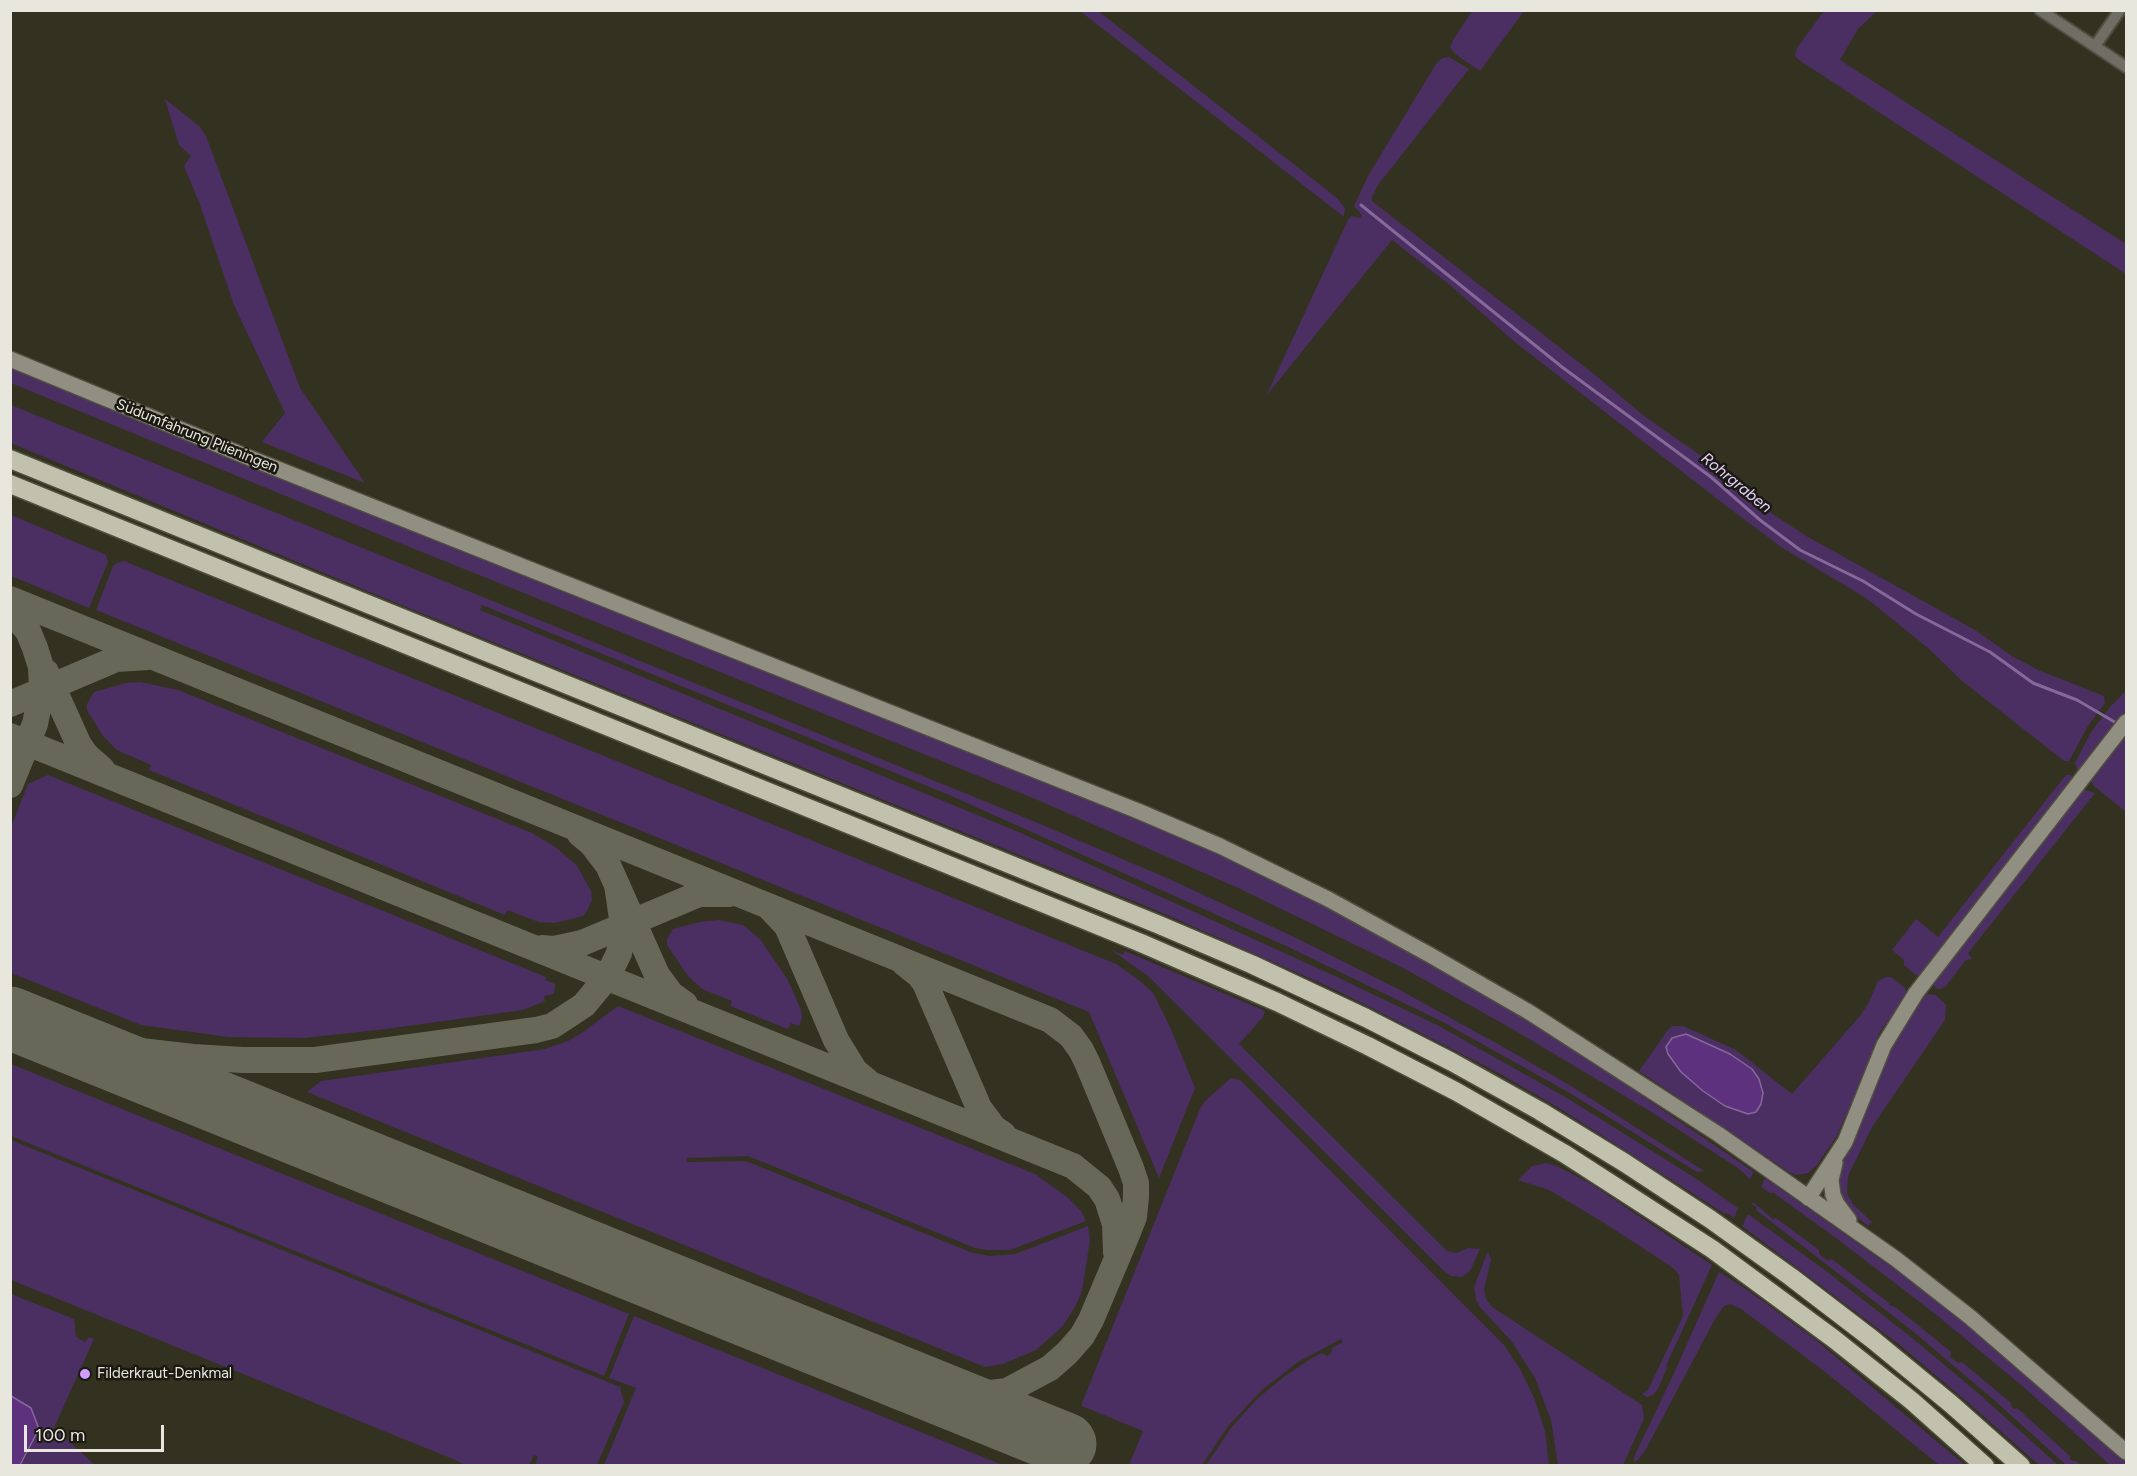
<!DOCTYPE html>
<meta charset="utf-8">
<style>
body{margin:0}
#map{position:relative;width:2137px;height:1476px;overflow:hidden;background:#333221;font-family:Figtree,sans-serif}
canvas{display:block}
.frame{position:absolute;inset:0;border:12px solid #e8e7dd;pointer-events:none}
.scale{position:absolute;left:24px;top:1425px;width:140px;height:27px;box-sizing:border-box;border:3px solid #e8e7dd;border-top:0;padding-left:8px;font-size:18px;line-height:21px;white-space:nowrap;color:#e8e7dd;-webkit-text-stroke:4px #1a1912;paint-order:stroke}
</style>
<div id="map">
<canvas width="2137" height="1476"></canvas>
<div class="frame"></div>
<div class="scale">100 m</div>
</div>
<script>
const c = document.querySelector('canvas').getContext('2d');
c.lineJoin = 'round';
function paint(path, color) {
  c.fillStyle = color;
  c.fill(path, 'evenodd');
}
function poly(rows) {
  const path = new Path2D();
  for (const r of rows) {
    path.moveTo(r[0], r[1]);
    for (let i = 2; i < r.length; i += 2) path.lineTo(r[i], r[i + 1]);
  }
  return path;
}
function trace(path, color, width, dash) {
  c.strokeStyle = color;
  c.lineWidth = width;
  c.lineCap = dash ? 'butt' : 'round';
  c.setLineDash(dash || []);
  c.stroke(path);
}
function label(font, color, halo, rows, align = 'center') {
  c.font = font + ' Figtree,sans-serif';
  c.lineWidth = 5;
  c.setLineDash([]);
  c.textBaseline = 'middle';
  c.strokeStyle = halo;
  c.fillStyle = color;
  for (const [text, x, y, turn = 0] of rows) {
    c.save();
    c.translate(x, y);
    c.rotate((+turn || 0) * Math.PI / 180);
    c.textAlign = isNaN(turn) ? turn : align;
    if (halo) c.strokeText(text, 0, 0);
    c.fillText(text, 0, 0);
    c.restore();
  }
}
paint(poly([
 [1080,11,1098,11,1337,198,1345,208,1344,217],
 [1472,11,1524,11,1480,71,1455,54,1450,47,1453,40],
 [1824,11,1877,11,1858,29,1840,60,2126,244,2126,274,1799,60,1795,56,1797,48],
 [1449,57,1469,69,1378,185,1372,197,1372,201,1599,378,1644,416,1700,455,1771,513,1808,537,1975,630,2012,656,2038,670,2104,696,2105,703,2088,726,2069,761,2064,761,1961,680,1928,648,1866,598,1781,547,1725,505,1516,343,1450,285,1392,240,1266,396,1348,220,1351,216,1360,218,1362,215,1354,206,1368,176,1436,64,1442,58],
 [165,99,199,126,206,136,300,388,365,483,262,442,285,413,234,305,199,202,184,166,191,156,179,145],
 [10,367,236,460,1106,805,1242,863,1364,925,1554,1036,1754,1172,1750,1179,1738,1168,1648,1110,1514,1030,1405,969,1236,887,1033,798,417,550,11,383],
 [11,405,1026,818,1167,878,1292,936,1398,989,1505,1048,1571,1086,1704,1171,1697,1172,1568,1092,1441,1021,1286,946,947,794,482,605,480,610,1021,833,1337,977,1439,1026,1567,1098,1692,1176,1738,1208,1734,1218,1727,1213,1725,1214,1562,1110,1497,1072,1336,990,1158,911,372,593,18,446,11,443],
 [11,515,106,555,108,562,89,608,11,576],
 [124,561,1116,964,1139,980,1153,993,1170,1027,1195,1088,1159,1178,1089,1012,96,610,113,566,117,563],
 [140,682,178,690,532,833,557,848,577,866,591,891,592,900,587,911,583,916,555,923,539,922,507,910,505,915,149,770,151,765,117,750,103,736,87,710,87,704,94,692,126,683],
 [2126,691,2126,714,2081,770,2077,770,2075,763,2091,732,2110,707],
 [2126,733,2126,812,2094,786,2091,781],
 [48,775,546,977,545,980,555,984,554,994,544,996,545,1001,523,1010,386,1029,304,1038,228,1037,141,1025,11,973,11,827,28,784],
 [2066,775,2071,775,2074,780,1922,975,1917,976,1904,965,1904,960,1892,950,1916,919,1938,937],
 [2082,789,2095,793,1968,953,1972,959,1966,960,1945,987,1940,989,1935,988,1932,982],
 [719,920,743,925,760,939,788,980,801,1010,802,1018,799,1026,791,1023,788,1029,730,1006,732,1001,702,989,688,976,667,945,667,939,673,929,700,922],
 [1110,949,1123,955,1125,951,1265,1011,1263,1017,1239,1044,1447,1251,1456,1253,1468,1248,1480,1249,1470,1271,1462,1277,1451,1276,1446,1273,1148,976],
 [1886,977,1891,977,1904,987,1908,993,1880,1032,1852,1102,1836,1137,1817,1165,1808,1173,1796,1175,1789,1172,1639,1071,1667,1031,1672,1026,1683,1026,1736,1050,1792,1094,1860,1016,1869,1002,1878,981],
 [1925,994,1936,995,1946,1005,1945,1020,1872,1127,1848,1176,1847,1194,1853,1204,1872,1222,1868,1226,1840,1203,1837,1171,1891,1048,1903,1024],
 [618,1006,1035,1174,1067,1197,1081,1211,1086,1221,1010,1250,987,1250,975,1248,748,1156,687,1158,687,1162,746,1161,973,1253,989,1256,1015,1254,1088,1226,1090,1240,1082,1291,1076,1305,1063,1326,1036,1350,1003,1364,985,1367,307,1092,321,1081,545,1049,568,1041,583,1032],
 [11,1064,629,1314,604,1376,11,1136],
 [1231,1078,1240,1080,1504,1345,1520,1369,1535,1400,1545,1431,1549,1465,1206,1465,1231,1428,1258,1398,1285,1376,1312,1358,1322,1353,1327,1356,1331,1353,1332,1348,1343,1342,1341,1339,1298,1362,1262,1390,1228,1426,1202,1465,1129,1465,1143,1431,1082,1406,1082,1403,1200,1109,1205,1101],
 [11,1140,620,1387,624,1402,597,1465,535,1465,538,1457,534,1455,529,1465,465,1465,453,1459,11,1280],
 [1546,1163,1559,1167,1591,1184,1712,1265,1666,1366,1667,1368,1658,1389,1653,1395,1647,1397,1642,1394,1648,1390,1683,1316,1679,1275,1673,1268,1606,1224,1549,1190,1518,1180,1532,1166],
 [1765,1178,1910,1280,1973,1330,2107,1442,2126,1459,2126,1465,2110,1465,2027,1390,1934,1313,1840,1241,1774,1193,1770,1193,1761,1187],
 [1753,1202,1773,1219,1776,1218,1819,1250,1819,1254,1828,1261,1832,1259,1889,1303,1889,1305,1895,1307,1918,1325,1951,1352,1950,1357,1958,1363,1962,1362,2011,1403,2011,1406,2014,1409,2017,1408,2070,1456,2070,1459,2073,1461,2076,1461,2081,1465,2066,1465,1993,1399,1910,1329,1756,1210,1757,1208,1752,1204],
 [1748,1214,1826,1271,1911,1337,1978,1393,2058,1465,2039,1465,1972,1406,1901,1346,1742,1226],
 [1488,1251,1491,1260,1484,1289,1486,1299,1492,1307,1642,1405,1644,1419,1623,1465,1558,1465,1551,1420,1535,1378,1512,1342,1480,1307,1476,1300,1474,1287],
 [1719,1272,1749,1291,1817,1341,1965,1465,1939,1465,1824,1371,1741,1309,1730,1304,1724,1306,1715,1319,1646,1449,1638,1460,1634,1462,1634,1457,1675,1371],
 [11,1294,74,1319,76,1337,85,1342,89,1337,94,1339,53,1430,60,1433,95,1465,20,1465,28,1453,31,1408,11,1396],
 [634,1316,985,1458,1003,1465,604,1465,636,1388,609,1378]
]), '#4b2e62');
const water = poly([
 [1686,1034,1730,1054,1752,1069,1759,1079,1763,1093,1761,1104,1756,1112,1748,1114,1725,1106,1703,1091,1681,1072,1668,1054,1666,1047,1672,1038,1686,1034],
 [11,1396,31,1408,39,1429,20,1465,11,1465,11,1396]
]);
paint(water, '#5e317e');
trace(water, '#87689a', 1.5);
trace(poly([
 [1361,205,1562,367,1711,477,1760,520,1800,550,1863,581,1916,614,1990,652,2033,683,2077,700,2118,724]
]), '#87689a', 3);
trace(poly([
 [10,599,1050,1020,1071,1036,1081,1050,1087,1062,1131,1168,1136,1183,1136,1197,1134,1217,1124,1242,1091,1320,1082,1336,1067,1353,1050,1368,1007,1391,973,1395,936,1392],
 [10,610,28,631,35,648,41,667,42,690,35,724,10,785],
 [46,672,79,745,86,755,102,769],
 [10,704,116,659,148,657],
 [10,736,1073,1166,1099,1187,1107,1199,1115,1224,1116,1252],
 [580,834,592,844,608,865,657,975,671,994,685,1004],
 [770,908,787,926,836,1040,855,1071,867,1081],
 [542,948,554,949,582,943,699,894,729,894],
 [904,963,919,975,925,983,979,1108,994,1128,1003,1134],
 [71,1043,193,1057,243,1060,315,1060,536,1030,552,1026,584,1005,608,976,619,953,622,935,623,925,617,885]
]), '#686858', 26);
trace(poly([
 [10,1018,1065,1444]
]), '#686858', 63);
const street = poly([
 [2040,10,2126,67],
 [2095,46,2120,10]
]);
const secondary = poly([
 [10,359,245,456,1138,811,1220,846,1328,899,1430,955,1529,1012,1718,1134,1896,1259,1970,1317,2126,1452],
 [1835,1163,1831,1180,1833,1195,1837,1204,1849,1220],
 [1808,1198,1845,1142,1884,1045,1916,993,2126,722]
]);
const highway = poly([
 [10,459,1157,924,1251,964,1366,1018,1452,1062,1540,1111,1625,1163,1710,1219,1791,1277,1872,1339,1951,1404,2021,1466],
 [10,484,1141,943,1277,1002,1368,1046,1457,1092,1565,1154,1712,1249,1834,1339,1912,1401,1985,1466]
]);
trace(street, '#504f3f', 14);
trace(secondary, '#504f3f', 18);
trace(highway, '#504f3f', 21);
trace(street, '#6e6e65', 10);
trace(secondary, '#908f82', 15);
trace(highway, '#c2c1ad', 18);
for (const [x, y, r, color] of [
 [85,1374,6,"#d19dfe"]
]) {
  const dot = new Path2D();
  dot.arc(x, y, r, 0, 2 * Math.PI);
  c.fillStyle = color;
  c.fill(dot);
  trace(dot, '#1a1912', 2);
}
label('15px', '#e8e7dd', '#1a1912', [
 ["Südumfahrung Plieningen",197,436,22]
]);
label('15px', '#e8e7dd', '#1a1912', [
 ["Filderkraut-Denkmal",97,1374]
], 'left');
label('italic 16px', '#e4cef9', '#1a1912', [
 ["Rohrgraben",1736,483,39]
]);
</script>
